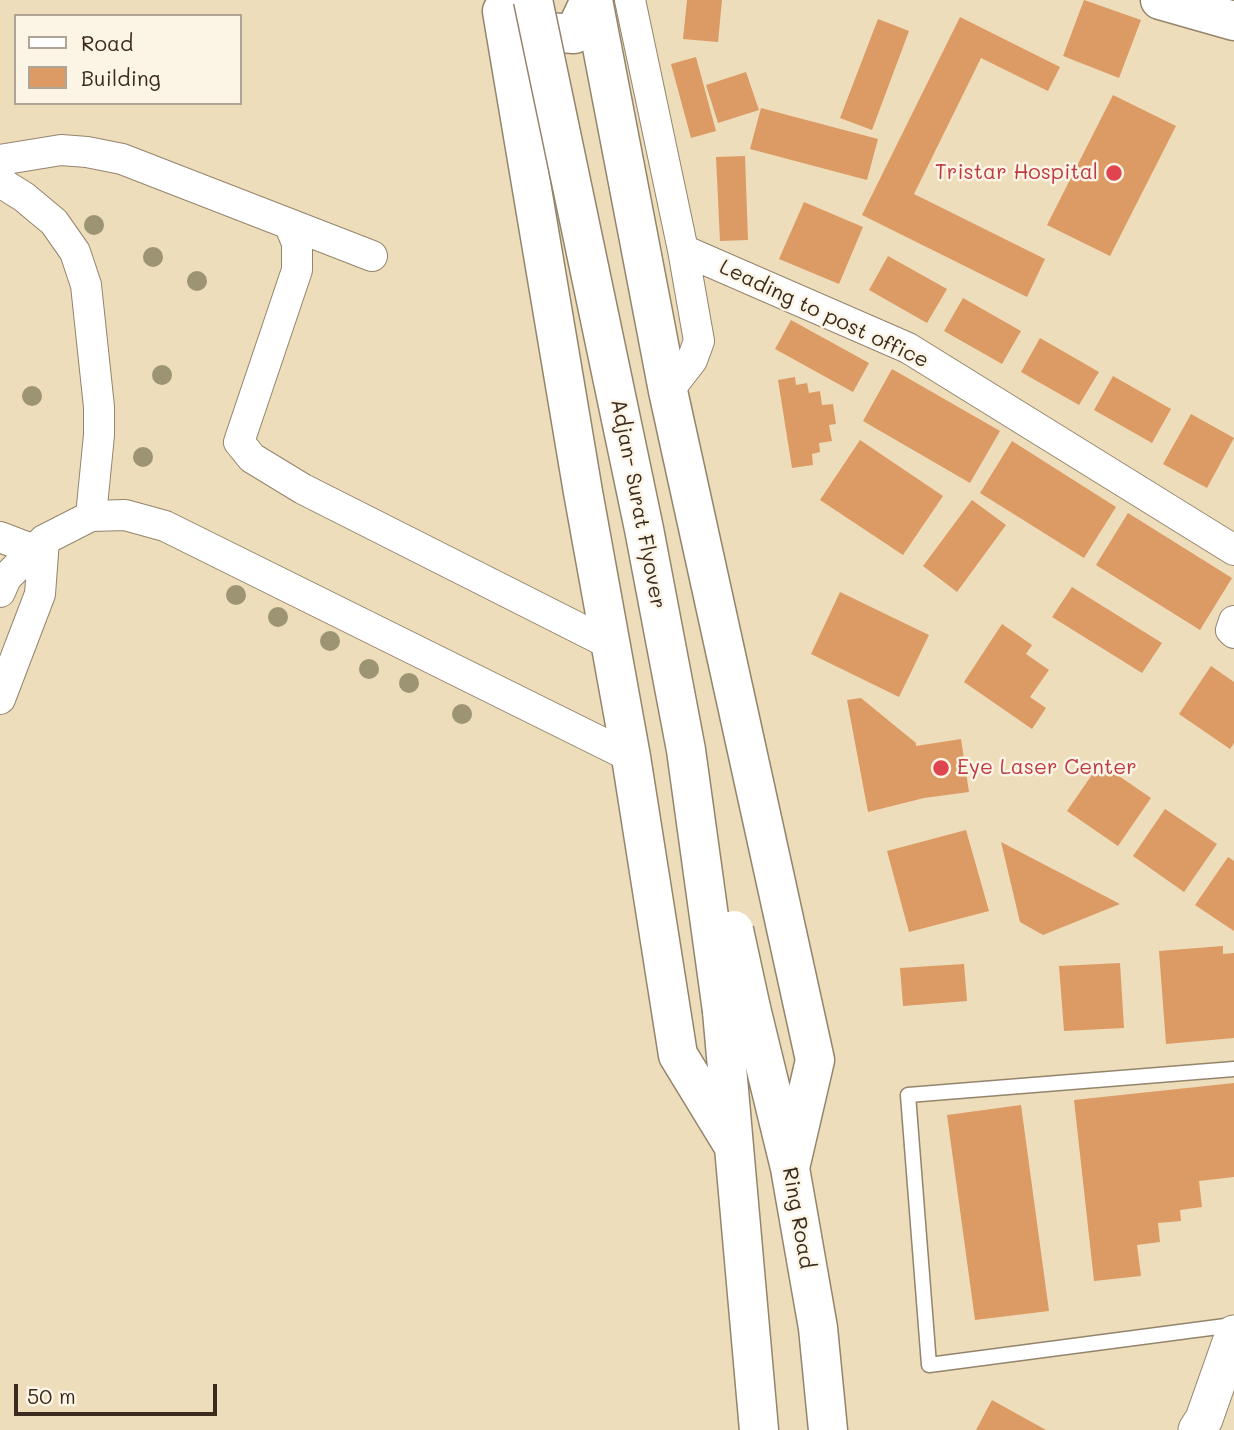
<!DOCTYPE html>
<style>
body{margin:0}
#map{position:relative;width:1234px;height:1430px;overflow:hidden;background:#eeddba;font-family:Mali,sans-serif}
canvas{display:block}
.legend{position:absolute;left:14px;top:14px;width:228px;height:91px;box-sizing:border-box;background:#fcf5e5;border:2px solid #afa495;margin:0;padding:9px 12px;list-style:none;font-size:21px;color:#3b2a1e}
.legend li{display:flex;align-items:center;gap:14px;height:35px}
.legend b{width:35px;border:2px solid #afa495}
.scale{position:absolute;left:14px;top:1384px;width:203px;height:32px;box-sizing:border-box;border:4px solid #3b2a1e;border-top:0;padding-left:9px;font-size:21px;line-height:24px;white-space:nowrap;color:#3b2a1e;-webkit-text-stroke:5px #fcf5e5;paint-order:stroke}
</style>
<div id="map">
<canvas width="1234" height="1430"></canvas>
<ul class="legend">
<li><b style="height:9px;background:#fff"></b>Road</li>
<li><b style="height:19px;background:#dc9a64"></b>Building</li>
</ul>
<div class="scale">50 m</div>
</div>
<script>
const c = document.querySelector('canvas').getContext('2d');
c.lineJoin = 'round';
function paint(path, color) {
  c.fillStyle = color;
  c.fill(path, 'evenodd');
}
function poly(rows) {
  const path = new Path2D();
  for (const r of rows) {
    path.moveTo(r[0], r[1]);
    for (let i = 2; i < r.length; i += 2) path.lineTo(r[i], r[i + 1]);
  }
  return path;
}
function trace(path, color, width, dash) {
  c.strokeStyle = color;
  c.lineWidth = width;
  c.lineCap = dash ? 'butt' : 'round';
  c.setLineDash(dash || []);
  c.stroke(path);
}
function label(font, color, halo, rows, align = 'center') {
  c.font = font + ' Mali,sans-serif';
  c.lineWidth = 5;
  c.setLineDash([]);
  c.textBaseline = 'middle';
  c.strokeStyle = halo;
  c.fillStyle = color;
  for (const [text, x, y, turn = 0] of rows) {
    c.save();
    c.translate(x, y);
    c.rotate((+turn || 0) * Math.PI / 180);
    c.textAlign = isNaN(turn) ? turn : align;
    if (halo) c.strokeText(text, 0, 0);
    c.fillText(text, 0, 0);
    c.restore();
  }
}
paint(poly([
 [687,0,722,0,718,42,683,39],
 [1084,0,1141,20,1119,78,1063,56],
 [960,17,1060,67,1048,91,981,58,914,194,1045,259,1027,297,862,215],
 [878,19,909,31,872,130,840,118],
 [696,57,716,131,691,138,671,64],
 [746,72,759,110,718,123,706,85],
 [1113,95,1176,126,1110,256,1047,225],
 [761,108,878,139,867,180,750,149],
 [745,156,748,240,720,241,716,157],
 [804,202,863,227,839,284,779,259],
 [888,256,947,289,927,323,869,290],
 [963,298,1021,331,1002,364,944,331],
 [791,320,869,363,853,392,775,349],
 [1040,338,1099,372,1079,405,1021,372],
 [892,369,1000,431,970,483,863,421],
 [1113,376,1171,409,1152,443,1094,410],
 [795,377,796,385,807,383,809,393,820,391,822,405,833,404,836,424,829,425,832,441,819,443,820,452,812,454,813,465,792,468,778,380],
 [1191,414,1234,438,1207,488,1163,464],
 [860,440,943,496,903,555,820,500],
 [1012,441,1116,507,1084,558,980,493],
 [972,500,1006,525,957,592,923,566],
 [1128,513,1232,578,1200,630,1096,565],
 [1072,587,1162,643,1142,673,1052,617],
 [840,592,929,635,899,697,811,654],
 [1002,624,1032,645,1026,654,1049,670,1030,697,1046,708,1032,729,964,682],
 [1211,666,1234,682,1234,743,1230,749,1179,714],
 [861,698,916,743,916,746,961,739,969,792,924,798,868,812,847,700],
 [1100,763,1151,798,1118,846,1067,811],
 [1165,809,1217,844,1184,892,1133,856],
 [966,830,989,911,909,932,887,851],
 [1001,842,1120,904,1043,935,1020,922],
 [1228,857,1234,861,1234,931,1195,905],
 [1223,946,1223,954,1234,953,1234,1038,1166,1044,1159,951],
 [1120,963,1124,1028,1064,1031,1059,966],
 [964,964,967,1001,903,1006,900,968],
 [1234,1083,1234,1177,1199,1181,1202,1207,1180,1210,1181,1221,1158,1223,1160,1242,1137,1245,1141,1276,1094,1281,1074,1100],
 [1021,1105,1049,1311,975,1320,947,1115],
 [992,1400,1046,1430,976,1430]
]), '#dc9a64');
const service = poly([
 [1233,1325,929,1365,908,1095,1234,1069]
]);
const minor = poly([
 [630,0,683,250],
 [0,160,61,150,87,152,122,159,372,256],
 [0,182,24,197,54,222,75,252,86,285,99,407,99,435,91,516],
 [289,224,297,243,297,270,239,442,252,458,303,489,610,644],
 [668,391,692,360,699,341,683,250,908,348,1234,550],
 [0,537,34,550],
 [0,592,6,578,44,540,91,516,125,515,165,526,631,757],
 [1234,621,1231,630,1234,633],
 [0,699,40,594,44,540]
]);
const tertiary = poly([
 [1197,1430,1204,1419,1234,1334]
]);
const secondary = poly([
 [1160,0,1234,21]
]);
const primary = poly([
 [512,21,521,30,574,34,590,0]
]);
const trunk = poly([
 [593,0,668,391,815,1060,790,1168],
 [502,11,583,492,631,757,678,1055,733,1145],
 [751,1008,790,1168,818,1328,828,1430],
 [722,1011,759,1430]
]);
trace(service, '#94846c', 17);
trace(minor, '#94846c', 32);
trace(tertiary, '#94846c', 39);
trace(secondary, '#94846c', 41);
trace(primary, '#94846c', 41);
trace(trunk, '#94846c', 41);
trace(service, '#fff', 14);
trace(minor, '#fff', 30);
trace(tertiary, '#fff', 37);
trace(secondary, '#fff', 38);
trace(primary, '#fff', 38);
trace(trunk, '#fff', 38);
const trunkBridge = poly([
 [533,0,644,529,686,750,722,1011],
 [734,930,751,1008]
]);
trace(trunkBridge, '#94846c', 41, []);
trace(trunkBridge, '#fff', 38);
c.fillStyle = '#9c9472';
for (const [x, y] of [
 [94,225],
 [153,257],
 [197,281],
 [162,375],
 [32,396],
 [143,457],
 [236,595],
 [278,617],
 [330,641],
 [369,669],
 [409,683],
 [462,714]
]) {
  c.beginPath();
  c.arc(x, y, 10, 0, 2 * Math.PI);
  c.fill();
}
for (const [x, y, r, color] of [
 [1114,173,9,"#e0444e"],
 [941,768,9,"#e0444e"]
]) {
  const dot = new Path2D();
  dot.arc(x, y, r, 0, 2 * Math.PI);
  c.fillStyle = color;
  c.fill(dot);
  trace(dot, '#fcf5e5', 2.5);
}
label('21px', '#be3a42', '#fcf5e5', [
 ["Tristar Hospital",1098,173],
 ["Eye Laser Center",957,768,"left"]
], 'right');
label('21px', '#3b2a1e', '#fcf5e5', [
 ["Leading to post office",824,314,25],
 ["Adjan- Surat Flyover",638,504,79],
 ["Ring Road",798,1218,80]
]);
</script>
